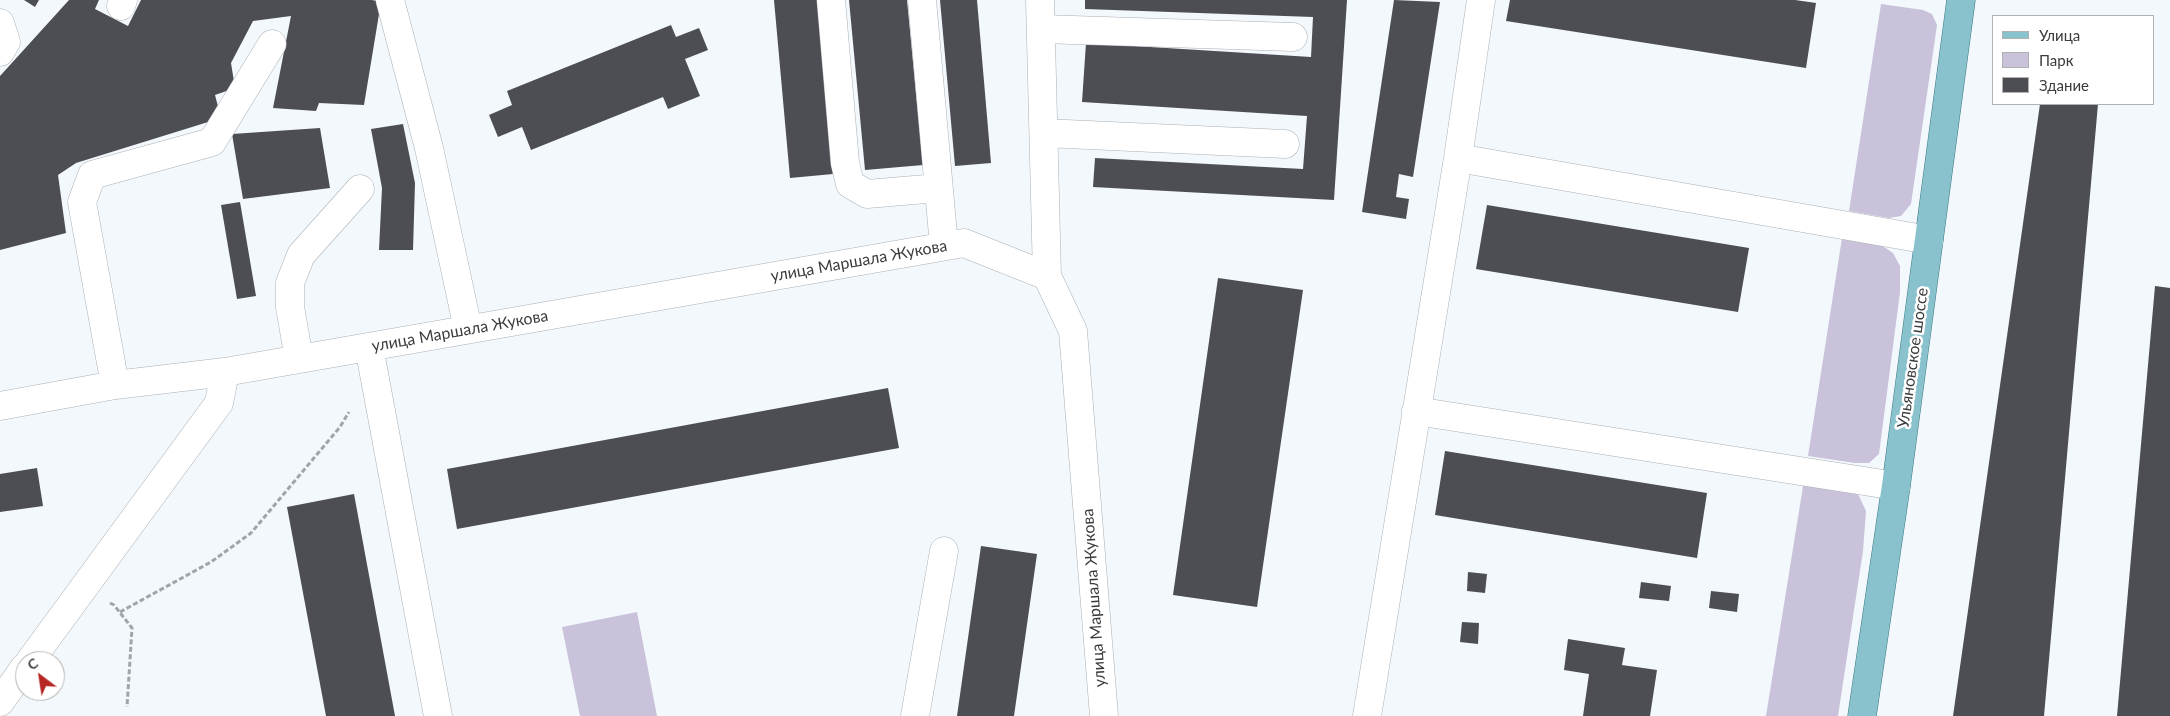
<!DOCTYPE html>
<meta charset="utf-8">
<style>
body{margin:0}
#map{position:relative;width:2170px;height:716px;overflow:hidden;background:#f2f8fc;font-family:Lato,sans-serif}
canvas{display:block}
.legend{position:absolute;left:1992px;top:15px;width:162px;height:90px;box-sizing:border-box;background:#fff;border:1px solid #b0b1b1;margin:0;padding:6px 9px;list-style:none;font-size:15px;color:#393b3d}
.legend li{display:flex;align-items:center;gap:10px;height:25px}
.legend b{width:25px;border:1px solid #b0b1b1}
.north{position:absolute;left:15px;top:651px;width:50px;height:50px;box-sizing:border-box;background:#fff;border:1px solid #b0b1b1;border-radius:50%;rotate:329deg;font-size:14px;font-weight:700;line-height:20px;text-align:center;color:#393b3d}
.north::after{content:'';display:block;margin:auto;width:18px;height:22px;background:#b52624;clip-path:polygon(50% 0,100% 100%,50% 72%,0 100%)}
</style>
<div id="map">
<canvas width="2170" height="716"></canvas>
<ul class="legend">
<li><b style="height:6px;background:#89c2cd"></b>Улица</li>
<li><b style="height:14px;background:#c9c2da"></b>Парк</li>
<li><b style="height:14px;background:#4c4e53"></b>Здание</li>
</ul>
<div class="north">С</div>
</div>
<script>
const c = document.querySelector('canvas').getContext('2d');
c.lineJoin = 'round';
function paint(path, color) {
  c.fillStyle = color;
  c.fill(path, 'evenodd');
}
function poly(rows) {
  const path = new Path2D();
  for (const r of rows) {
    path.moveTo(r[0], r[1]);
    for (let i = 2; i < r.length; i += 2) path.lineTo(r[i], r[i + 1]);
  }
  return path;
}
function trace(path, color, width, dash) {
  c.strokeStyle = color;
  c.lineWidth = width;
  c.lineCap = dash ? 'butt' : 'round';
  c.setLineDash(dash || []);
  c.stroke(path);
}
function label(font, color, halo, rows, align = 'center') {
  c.font = font + ' Lato,sans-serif';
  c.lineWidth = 5;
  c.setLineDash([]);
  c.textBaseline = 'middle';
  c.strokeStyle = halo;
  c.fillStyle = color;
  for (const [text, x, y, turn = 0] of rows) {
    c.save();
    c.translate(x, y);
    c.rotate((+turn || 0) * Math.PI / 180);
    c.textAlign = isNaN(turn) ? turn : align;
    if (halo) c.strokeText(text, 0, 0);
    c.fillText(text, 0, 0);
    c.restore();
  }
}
paint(poly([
 [1881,4,1923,10,1932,14,1937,25,1911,204,1901,216,1889,218,1849,211],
 [1842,238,1881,245,1893,253,1900,266,1900,292,1879,454,1869,463,1855,463,1808,456],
 [1804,480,1853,489,1859,496,1866,511,1863,551,1838,716,1766,716],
 [637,612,657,716,580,716,562,627]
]), '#c9c2da');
paint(poly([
 [24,0,39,0,35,7],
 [69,0,99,0,95,9,128,26,141,0,372,0,381,2,364,105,319,103,316,111,273,108,291,16,253,21,231,63,235,88,215,95,221,118,76,163,58,175,66,233,0,250,0,76],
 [774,0,818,0,833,174,790,178],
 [849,0,907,0,923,165,865,170],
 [940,0,977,0,991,163,955,166],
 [1085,0,1347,0,1334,200,1093,187,1095,158,1303,169,1307,116,1082,102,1086,43,1311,57,1313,17,1085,9],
 [1394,0,1440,2,1413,177,1399,174,1396,197,1409,199,1406,219,1362,212],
 [1510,0,1795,0,1816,3,1806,68,1506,21],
 [671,25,676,37,699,28,708,50,685,59,700,96,668,109,663,97,531,150,522,127,498,137,489,115,512,105,507,91],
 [2040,104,2098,104,2044,716,1953,716],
 [403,124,415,183,413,250,379,250,382,188,371,129],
 [320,128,330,188,243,199,232,134],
 [240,202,256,296,237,299,221,205],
 [1487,205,1749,248,1738,312,1476,269],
 [1218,278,1303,290,1257,607,1173,595],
 [2155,286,2170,288,2170,716,2117,716],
 [888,388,899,448,457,529,447,469],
 [1445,451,1707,493,1697,558,1435,515],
 [37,468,43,506,0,512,0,474],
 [354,494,395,716,326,716,287,507],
 [981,546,1037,554,1014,716,957,716],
 [1468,572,1487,574,1485,593,1467,591],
 [1641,582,1671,586,1669,601,1639,598],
 [1711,591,1739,594,1737,612,1709,608],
 [1462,622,1479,623,1478,644,1460,642],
 [1568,639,1625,648,1622,665,1657,670,1650,716,1583,716,1589,674,1564,670]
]), '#4c4e53');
const minor = poly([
 [390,0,429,148,468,329],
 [831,0,845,163,850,184,867,194,938,188],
 [922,0,944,246],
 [1040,0,1047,276],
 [121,6,123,0],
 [0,23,6,42,0,52],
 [1041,29,1293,37],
 [1044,133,1285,144],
 [1458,158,1929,240],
 [369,347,438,716],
 [299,359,290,307,290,283,301,255,360,189],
 [115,385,82,202,92,175,212,142,272,44],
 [0,406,115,385,225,372,964,243,1047,276,1073,331,1104,716],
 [1416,411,1896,486],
 [30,661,219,403,225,372],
 [0,702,25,667],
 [915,716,944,551],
 [1367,716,1458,158,1481,0]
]);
const major = poly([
 [1862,716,1896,486,1961,0]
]);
trace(minor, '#abb0b5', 29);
trace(major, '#3a7984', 29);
trace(poly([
 [110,603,114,605,132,628,127,707],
 [120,612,211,562,251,533,340,427,349,412]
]), '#a0a5a8', 3, [5, 2.5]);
trace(minor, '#fff', 28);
trace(major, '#89c2cd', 28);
label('16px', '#393b3d', '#fff', [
 ["улица Маршала Жукова",859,261,-10],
 ["улица Маршала Жукова",460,331,-10],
 ["Ульяновское шоссе",1913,358,-82],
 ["улица Маршала Жукова",1094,598,-94]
]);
</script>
